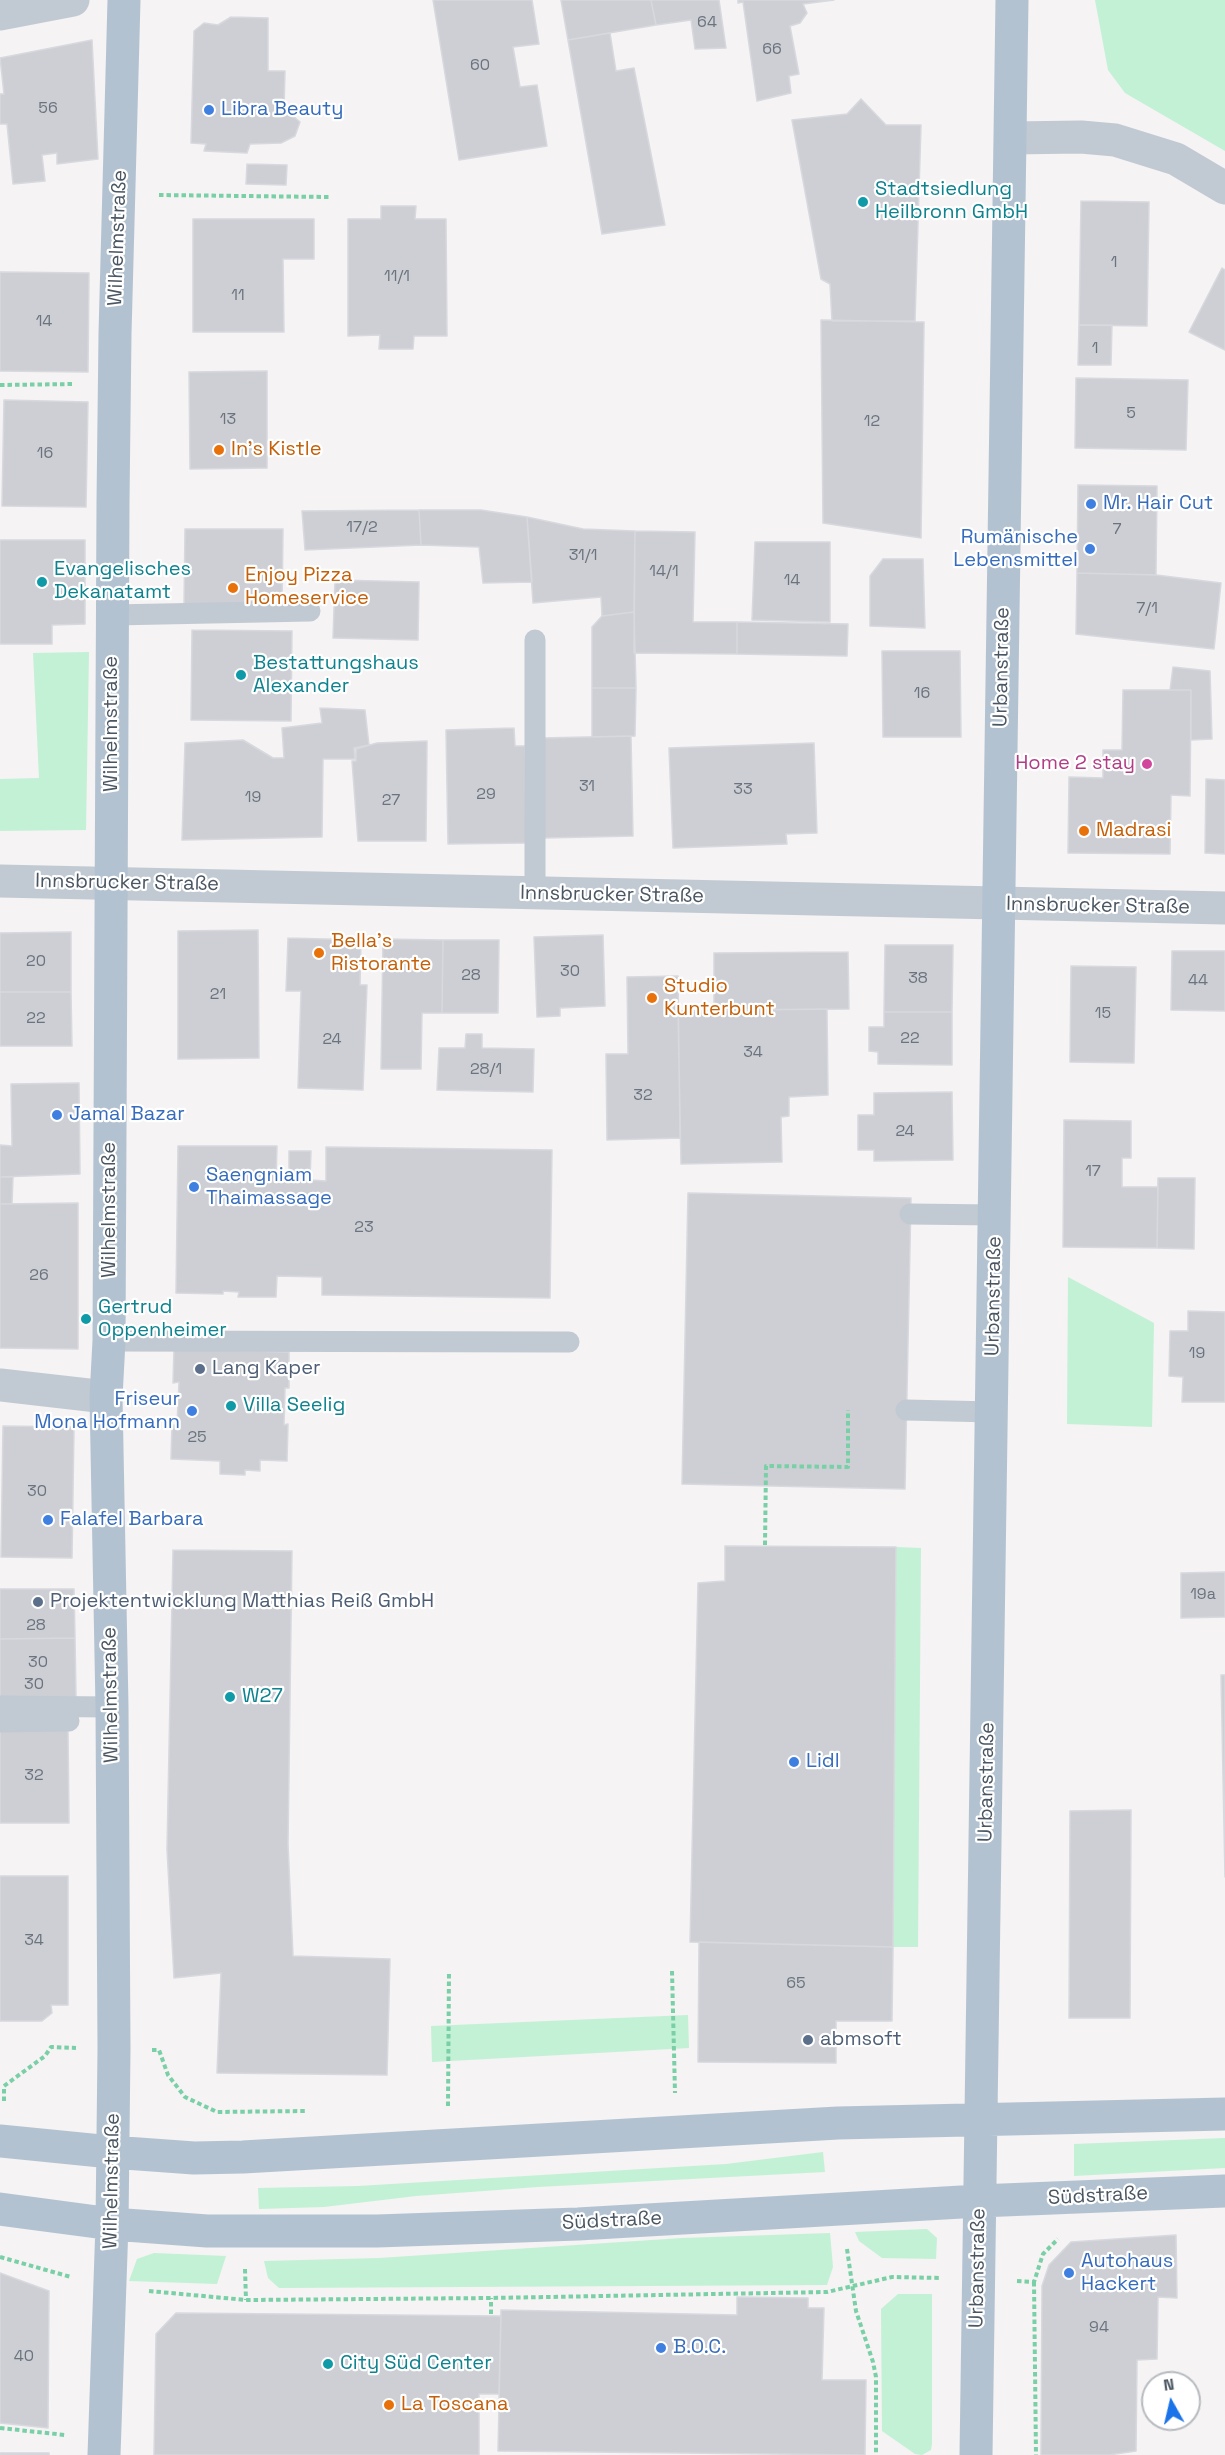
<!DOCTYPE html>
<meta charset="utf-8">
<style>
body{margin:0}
#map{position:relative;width:1225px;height:2455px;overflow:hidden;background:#f5f3f3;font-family:"Space Grotesk",sans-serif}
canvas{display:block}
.north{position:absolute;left:1141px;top:2371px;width:60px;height:60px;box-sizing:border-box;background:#fff;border:2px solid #b7bbc0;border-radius:50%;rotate:352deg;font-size:16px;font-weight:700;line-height:24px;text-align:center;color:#4a5661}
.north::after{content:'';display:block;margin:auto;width:21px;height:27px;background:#1a73e8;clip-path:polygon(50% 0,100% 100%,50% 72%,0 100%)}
</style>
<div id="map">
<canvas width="1225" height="2455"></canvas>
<div class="north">N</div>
</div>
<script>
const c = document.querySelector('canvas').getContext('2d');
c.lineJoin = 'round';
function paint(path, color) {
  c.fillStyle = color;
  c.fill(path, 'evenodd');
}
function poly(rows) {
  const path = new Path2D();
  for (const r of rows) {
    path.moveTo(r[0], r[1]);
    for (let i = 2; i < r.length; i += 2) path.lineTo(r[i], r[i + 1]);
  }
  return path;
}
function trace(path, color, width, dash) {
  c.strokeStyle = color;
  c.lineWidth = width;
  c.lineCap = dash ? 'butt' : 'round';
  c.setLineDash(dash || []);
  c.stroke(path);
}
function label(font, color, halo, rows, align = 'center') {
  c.font = font + ' "Space Grotesk",sans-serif';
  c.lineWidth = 4.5;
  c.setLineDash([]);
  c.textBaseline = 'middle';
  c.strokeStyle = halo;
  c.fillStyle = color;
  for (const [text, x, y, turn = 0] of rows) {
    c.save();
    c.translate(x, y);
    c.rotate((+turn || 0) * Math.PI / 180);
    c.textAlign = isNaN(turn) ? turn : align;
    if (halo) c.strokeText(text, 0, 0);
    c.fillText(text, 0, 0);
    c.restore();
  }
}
paint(poly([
 [1095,0,1225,0,1225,151,1125,93,1108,70],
 [89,652,86,830,0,831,0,779,39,778,33,653],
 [1068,1277,1154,1323,1152,1427,1067,1424],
 [896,1547,921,1548,918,1947,893,1947],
 [688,2015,689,2048,432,2062,431,2026],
 [1225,2138,1225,2168,1074,2176,1074,2144],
 [823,2152,825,2172,538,2187,416,2196,324,2207,259,2209,258,2188,358,2186,726,2164],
 [927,2229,937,2238,936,2259,882,2258,859,2241,855,2232],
 [830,2233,833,2267,827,2285,279,2288,268,2278,264,2261,379,2258,682,2238],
 [154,2253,226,2256,217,2284,129,2281,137,2259],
 [898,2294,932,2294,932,2444,931,2450,922,2455,915,2454,882,2431,881,2309]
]), '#c3f1d5');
const building = poly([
 [433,0,532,0,539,44,513,47,520,87,537,85,547,146,459,160,433,0],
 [561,0,651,0,656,25,568,40,561,0],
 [651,0,719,0,726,48,695,49,691,20,656,25,651,0],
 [738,0,834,0,803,4,807,13,800,23,790,26,799,74,789,76,791,93,757,101,743,2,738,3,738,0],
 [231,17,268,18,268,71,285,71,284,108,300,122,295,136,281,143,250,144,247,153,204,151,206,144,191,143,194,31,204,23,218,25,231,17],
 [610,33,616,71,634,68,665,225,602,234,568,40,610,33],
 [92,40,98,159,57,164,57,153,42,155,45,181,13,184,7,124,0,124,0,94,4,94,0,58,92,40],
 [861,99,886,125,921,125,915,321,832,321,830,284,821,279,792,120,847,114,861,99],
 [247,164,287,165,286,185,246,184,247,164],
 [1081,201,1149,202,1147,326,1079,325,1081,201],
 [381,206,416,206,415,219,446,219,447,336,414,336,413,349,379,349,380,335,348,336,348,219,381,219,381,206],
 [193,219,314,219,314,259,283,259,284,332,193,332,193,219],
 [1222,268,1225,270,1225,350,1189,332,1222,268],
 [0,272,89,273,88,372,0,371,0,272],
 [821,320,924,322,921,538,823,523,821,320],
 [1079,325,1112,325,1111,365,1078,365,1079,325],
 [267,371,267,468,190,469,189,372,267,371],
 [1076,378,1188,380,1186,450,1075,448,1076,378],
 [4,400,88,402,86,507,2,506,4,400],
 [1078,485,1157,486,1156,575,1077,573,1078,485],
 [419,510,481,510,527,517,532,582,483,583,479,547,421,545,419,510],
 [419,510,421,545,305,550,302,511,419,510],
 [527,517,583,529,635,531,634,612,602,616,601,597,533,603,527,517],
 [185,529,283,529,282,608,184,607,185,529],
 [635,531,695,532,693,622,737,622,737,654,634,653,635,531],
 [0,540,85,540,85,624,52,625,52,644,0,644,0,540],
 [755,542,830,542,830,622,752,620,755,542],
 [883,559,923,559,925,628,870,626,870,576,883,559],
 [1077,573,1156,575,1221,583,1214,649,1076,634,1077,573],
 [335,580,419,582,418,640,333,638,335,580],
 [634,612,636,688,592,688,592,627,602,616,634,612],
 [737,622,848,624,847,656,737,654,737,622],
 [192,630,292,631,291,721,191,720,192,630],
 [882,651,960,651,961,737,883,737,882,651],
 [1173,667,1210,671,1212,739,1191,740,1191,690,1170,690,1173,667],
 [592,688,636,688,635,736,592,737,592,688],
 [1123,690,1191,690,1190,796,1171,795,1170,854,1068,853,1069,777,1103,778,1103,750,1122,750,1123,690],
 [320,708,365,710,369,745,354,748,355,759,323,759,322,837,182,840,185,743,243,740,273,758,284,758,282,728,322,723,320,708],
 [514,728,515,746,525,746,526,843,448,844,446,730,514,728],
 [631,736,633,836,544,838,542,738,631,736],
 [427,741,426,841,358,841,352,761,356,761,356,749,377,743,427,741],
 [814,743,817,833,786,834,787,844,673,848,669,748,814,743],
 [1206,779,1225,780,1225,854,1205,853,1206,779],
 [258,930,259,1058,178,1059,178,931,258,930],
 [71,932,71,992,0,992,0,933,71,932],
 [603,935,605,1006,560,1008,560,1016,537,1017,534,937,603,935],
 [288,938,361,940,360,985,367,985,363,1090,298,1088,301,991,286,991,288,938],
 [383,939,443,940,442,1013,422,1013,421,1069,381,1069,383,939],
 [443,940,499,940,498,1013,442,1013,443,940],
 [885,945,953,945,952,1012,884,1012,885,945],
 [1172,951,1225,951,1225,1011,1171,1010,1172,951],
 [848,952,849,1009,714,1010,714,953,848,952],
 [1071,966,1136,967,1134,1063,1070,1062,1071,966],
 [678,976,680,1138,607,1140,606,1054,628,1054,627,977,678,976],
 [0,992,71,992,72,1046,0,1046,0,992],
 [827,1009,828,1095,789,1097,789,1116,781,1117,782,1162,681,1164,678,1011,827,1009],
 [884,1012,952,1012,952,1065,878,1064,878,1052,869,1051,869,1027,884,1027,884,1012],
 [466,1034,482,1034,482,1048,534,1049,533,1092,437,1090,439,1048,465,1048,466,1034],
 [79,1083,80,1174,0,1177,0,1145,12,1146,11,1084,79,1083],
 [952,1092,953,1160,874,1161,874,1150,858,1150,858,1115,874,1115,874,1093,952,1092],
 [1064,1120,1131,1121,1131,1158,1122,1158,1122,1187,1158,1187,1157,1248,1063,1247,1064,1120],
 [178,1146,277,1146,276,1180,289,1180,289,1151,311,1151,310,1180,326,1181,326,1147,552,1150,550,1298,322,1295,322,1277,277,1276,276,1297,238,1297,239,1292,223,1291,223,1294,176,1293,178,1146],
 [0,1177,13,1177,12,1204,0,1204,0,1177],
 [1158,1178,1195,1178,1194,1249,1157,1248,1158,1178],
 [688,1193,911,1198,905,1489,682,1484,688,1193],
 [78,1203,78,1349,0,1348,0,1204,78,1203],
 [1188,1311,1225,1312,1225,1402,1182,1402,1183,1377,1169,1376,1170,1331,1188,1331,1188,1311],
 [174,1349,289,1352,289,1388,285,1388,284,1425,288,1424,287,1461,260,1460,260,1471,245,1470,245,1475,220,1474,220,1461,171,1459,172,1425,177,1425,179,1382,173,1383,174,1349],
 [3,1426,74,1427,72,1558,1,1557,3,1426],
 [725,1546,896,1547,893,1947,690,1942,698,1583,725,1581,725,1546],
 [173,1550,292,1551,288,1844,293,1956,390,1959,387,2075,217,2073,221,1973,174,1978,167,1849,173,1550],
 [1225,1572,1225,1617,1181,1618,1181,1573,1225,1572],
 [0,1589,74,1589,75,1638,0,1639,0,1589],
 [75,1638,76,1697,0,1698,0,1639,75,1638],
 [1221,1675,1225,1675,1225,1877,1221,1675],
 [68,1729,69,1823,0,1823,0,1730,68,1729],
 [1131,1810,1130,2018,1069,2018,1070,1811,1131,1810],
 [0,1876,68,1876,68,2005,51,2005,52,2013,42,2021,0,2021,0,1876],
 [699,1942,893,1947,892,2021,836,2021,836,2063,698,2062,699,1942],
 [1176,2235,1177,2298,1158,2297,1157,2359,1137,2360,1136,2451,1109,2455,1041,2455,1042,2286,1049,2265,1071,2242,1176,2235],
 [0,2273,49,2291,48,2428,0,2423,0,2273],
 [737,2297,808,2298,808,2308,824,2308,822,2380,866,2380,865,2455,498,2451,501,2310,737,2315,737,2297],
 [176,2313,501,2316,499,2394,479,2394,479,2455,154,2455,156,2334,176,2313],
 [0,2453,49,2453,49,2455,0,2455,0,2453]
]);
paint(building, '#cdcfd5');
trace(building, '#d7d9de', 1.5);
trace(poly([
 [159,195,329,197],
 [0,385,74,384],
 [765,1545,766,1466,848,1467,848,1410],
 [672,1971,675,2093],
 [152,2050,159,2050,168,2075,185,2097,217,2112,305,2111],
 [4,2101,4,2086,45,2056,51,2047,76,2048],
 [448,2106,449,1972],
 [847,2249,856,2311,873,2362,876,2377,876,2455],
 [0,2257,71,2277],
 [245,2269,246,2300],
 [1017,2281,1034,2282,1043,2254,1058,2239],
 [1034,2282,1036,2455],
 [149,2291,246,2300,491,2298,827,2292,892,2277,941,2278],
 [491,2314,491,2298],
 [0,2428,65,2435]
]), '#7ad0a6', 4, [4.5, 3]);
trace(poly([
 [113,615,310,611],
 [535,893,535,640],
 [910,1214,995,1215],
 [109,1341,569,1342],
 [906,1410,993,1412],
 [0,1706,112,1707],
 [0,1722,69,1721]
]), '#c1cad2', 21);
trace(poly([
 [0,14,73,0],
 [1011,138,1081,137,1115,140,1176,159,1225,188],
 [0,881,1225,908],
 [0,1385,106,1397]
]), '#c1cad2', 33);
trace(poly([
 [0,2141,111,2152,194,2158,243,2157,838,2123,1225,2114],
 [0,2209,112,2224,207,2231,377,2231,578,2224,979,2201,1225,2191],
 [104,2455,112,2224,114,2049,112,1707,106,1397,109,1341,113,502,115,334,124,0],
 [976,2455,1012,0]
]), '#b3c2d1', 33);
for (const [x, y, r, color] of [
 [209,110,6,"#3f7fe0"],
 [863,202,6,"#0f9aa8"],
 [219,450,6,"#e8710a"],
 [1091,504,6,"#3f7fe0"],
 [1090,549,6,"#3f7fe0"],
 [42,582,6,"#0f9aa8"],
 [233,588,6,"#e8710a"],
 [241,675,6,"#0f9aa8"],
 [1147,764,6,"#d1479c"],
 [1084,831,6,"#e8710a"],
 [319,953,6,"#e8710a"],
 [652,998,6,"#e8710a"],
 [57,1115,6,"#3f7fe0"],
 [194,1187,6,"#3f7fe0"],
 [86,1319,6,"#0f9aa8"],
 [200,1369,6,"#5c6f8a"],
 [231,1406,6,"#0f9aa8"],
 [192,1411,6,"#3f7fe0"],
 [48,1520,6,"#3f7fe0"],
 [38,1602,6,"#5c6f8a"],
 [230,1697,6,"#0f9aa8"],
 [794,1762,6,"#3f7fe0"],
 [808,2040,6,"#5c6f8a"],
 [1069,2273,6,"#3f7fe0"],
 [661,2348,6,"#3f7fe0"],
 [328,2364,6,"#0f9aa8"],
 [389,2405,6,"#e8710a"]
]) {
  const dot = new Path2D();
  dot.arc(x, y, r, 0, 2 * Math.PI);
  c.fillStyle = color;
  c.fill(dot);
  trace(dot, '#fff', 2);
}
label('16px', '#6b747e', null, [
 ["64",707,23],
 ["66",772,50],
 ["60",480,66],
 ["56",48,109],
 ["1",1114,263],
 ["11/1",397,277],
 ["11",238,296],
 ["14",44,322],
 ["1",1095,349],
 ["5",1131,414],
 ["13",228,420],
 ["12",872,422],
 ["16",45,454],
 ["17/2",362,528],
 ["7",1117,530],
 ["31/1",583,556],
 ["14/1",664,572],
 ["14",792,581],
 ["7/1",1147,609],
 ["16",922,694],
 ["31",587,787],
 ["33",743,790],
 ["29",486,795],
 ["19",253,798],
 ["27",391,801],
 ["20",36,962],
 ["30",570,972],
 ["28",471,976],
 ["38",918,979],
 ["44",1198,981],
 ["21",218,995],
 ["15",1103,1014],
 ["22",36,1019],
 ["22",910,1039],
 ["24",332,1040],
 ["34",753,1053],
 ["28/1",486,1070],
 ["32",643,1096],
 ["24",905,1132],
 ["17",1093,1172],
 ["23",364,1228],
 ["26",39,1276],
 ["19",1197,1354],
 ["25",197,1438],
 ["30",37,1492],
 ["19a",1203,1595],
 ["28",36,1626],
 ["30",38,1663],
 ["30",34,1685],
 ["32",34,1776],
 ["34",34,1941],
 ["65",796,1984],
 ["94",1099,2328],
 ["40",24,2357]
]);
label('20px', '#366cbe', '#fff', [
 ["Libra Beauty",221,110],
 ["Mr. Hair Cut",1103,504],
 ["Rumänische",1078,538,"right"],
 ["Lebensmittel",1078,561,"right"],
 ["Jamal Bazar",69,1115],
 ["Saengniam",206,1176],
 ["Thaimassage",206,1199],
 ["Friseur",180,1400,"right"],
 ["Mona Hofmann",180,1423,"right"],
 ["Falafel Barbara",60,1520],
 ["Lidl",806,1762],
 ["Autohaus",1081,2262],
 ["Hackert",1081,2285],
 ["B.O.C.",673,2348]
], 'left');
label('20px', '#0d838f', '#fff', [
 ["Stadtsiedlung",875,190],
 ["Heilbronn GmbH",875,213],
 ["Evangelisches",54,570],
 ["Dekanatamt",54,593],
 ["Bestattungshaus",253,664],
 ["Alexander",253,687],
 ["Gertrud",98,1308],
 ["Oppenheimer",98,1331],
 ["Villa Seelig",243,1406],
 ["W27",242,1697],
 ["City Süd Center",340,2364]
], 'left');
label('20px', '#4a5661', '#fff', [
 ["Wilhelmstraße",118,238,-88],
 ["Urbanstraße",1002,667,-89],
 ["Wilhelmstraße",112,724,-90],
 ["Innsbrucker Straße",127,883,1],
 ["Innsbrucker Straße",612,895,1],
 ["Innsbrucker Straße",1098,906,1],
 ["Wilhelmstraße",110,1210,-90],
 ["Urbanstraße",994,1296,-89],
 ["Wilhelmstraße",111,1695,-91],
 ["Urbanstraße",987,1782,-89],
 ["Wilhelmstraße",112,2181,-89],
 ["Südstraße",1098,2196,-3],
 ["Südstraße",612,2221,-3],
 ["Urbanstraße",978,2268,-89]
]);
label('20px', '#c56008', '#fff', [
 ["In's Kistle",231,450],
 ["Enjoy Pizza",245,576],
 ["Homeservice",245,599],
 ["Madrasi",1096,831],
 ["Bella's",331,942],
 ["Ristorante",331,965],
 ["Studio",664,987],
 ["Kunterbunt",664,1010],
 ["La Toscana",401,2405]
], 'left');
label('20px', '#b23c85', '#fff', [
 ["Home 2 stay",1135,764]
], 'right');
label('20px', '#4e5e75', '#fff', [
 ["Lang Kaper",212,1369],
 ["Projektentwicklung Matthias Reiß GmbH",50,1602],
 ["abmsoft",820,2040]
], 'left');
</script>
